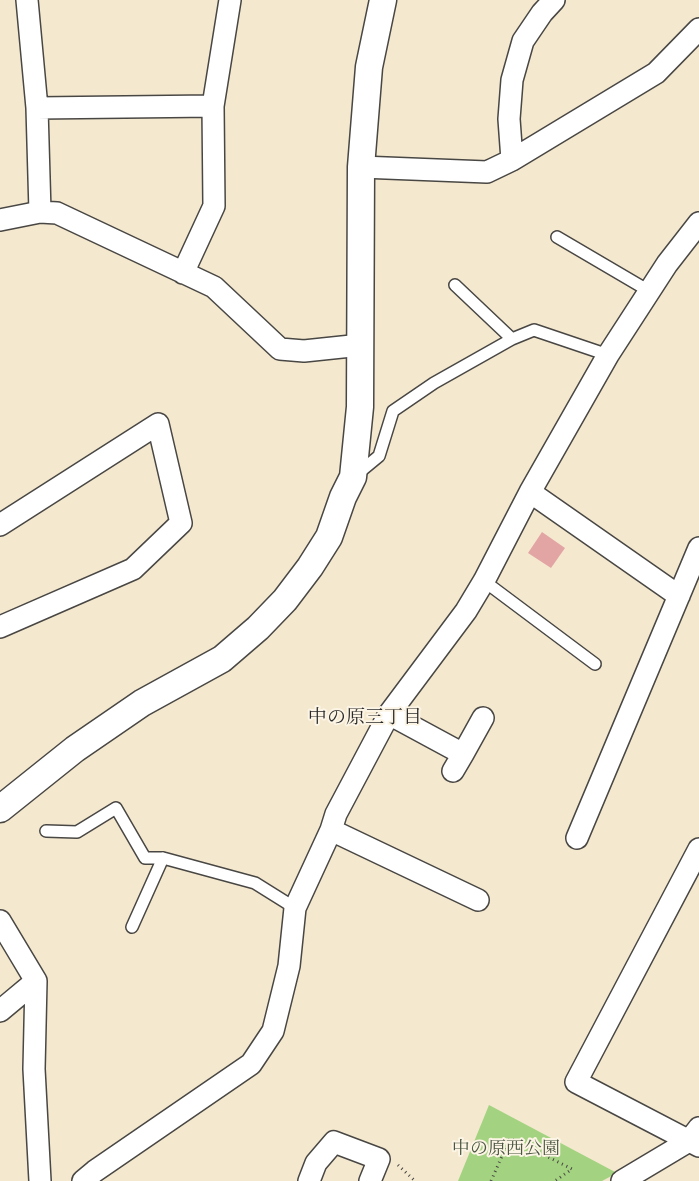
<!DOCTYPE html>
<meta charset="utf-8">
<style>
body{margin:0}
canvas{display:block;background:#f4e8cf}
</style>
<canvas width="699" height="1181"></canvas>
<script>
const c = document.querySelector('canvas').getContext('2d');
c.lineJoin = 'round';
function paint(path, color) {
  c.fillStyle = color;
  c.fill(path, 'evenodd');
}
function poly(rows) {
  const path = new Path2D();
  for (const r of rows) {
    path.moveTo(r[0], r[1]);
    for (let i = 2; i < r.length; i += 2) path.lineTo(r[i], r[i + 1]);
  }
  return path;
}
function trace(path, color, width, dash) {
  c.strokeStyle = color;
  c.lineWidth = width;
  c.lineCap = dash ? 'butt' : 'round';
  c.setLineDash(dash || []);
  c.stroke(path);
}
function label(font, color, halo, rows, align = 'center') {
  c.font = font + ' "IM FELL Great Primer","Noto Serif JP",serif';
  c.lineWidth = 4;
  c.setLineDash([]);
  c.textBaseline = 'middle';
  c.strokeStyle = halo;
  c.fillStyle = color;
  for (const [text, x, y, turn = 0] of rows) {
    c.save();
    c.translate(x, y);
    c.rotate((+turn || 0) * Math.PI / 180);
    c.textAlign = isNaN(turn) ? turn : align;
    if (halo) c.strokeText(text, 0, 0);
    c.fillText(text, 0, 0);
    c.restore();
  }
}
paint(poly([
 [489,1105,617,1173,602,1181,458,1181]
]), '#a3d381');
paint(poly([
 [542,532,565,548,551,568,528,553]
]), '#e2a5a4');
const service = poly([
 [557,237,649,291],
 [455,285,512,339],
 [356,475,379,456,393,411,434,383,512,339,534,330,608,355],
 [484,581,595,664],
 [46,831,77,832,116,808,145,858,163,858,255,883,295,908],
 [132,927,163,858]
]);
const minor = poly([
 [27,0,37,108,213,106],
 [37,108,40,212],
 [512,160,509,119,512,80,523,41,542,13,554,0],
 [361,167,487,172,512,160,656,73,699,29],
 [0,220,40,212,57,213,214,287,280,349,304,351,361,345],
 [183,273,214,206,213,106,230,0],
 [530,492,679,596],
 [0,525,158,424,181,523,133,569,0,627],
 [389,714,463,754,453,771],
 [463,754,483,718],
 [331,830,478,900],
 [577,838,699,548],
 [699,849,576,1082,699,1146],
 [0,921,36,981,34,1069,40,1181],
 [0,1011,36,981],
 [83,1181,95,1171,251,1064,273,1031,289,966,295,908,331,830,336,814,389,714,466,611,484,581,530,492,608,355,667,264,699,223],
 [309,1181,316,1163,334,1142,379,1159,370,1181],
 [622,1181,689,1141,699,1128]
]);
const tertiary = poly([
 [0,809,75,749,142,703,222,659,258,628,285,600,310,567,329,537,343,497,353,477,360,407,361,167,369,67,383,0]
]);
trace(service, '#494744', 14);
trace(minor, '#494744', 24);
trace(tertiary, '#494744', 29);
trace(poly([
 [398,1165,415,1181],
 [491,1181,510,1138,572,1169,555,1181]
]), '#494744', 3, [1, 4]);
trace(service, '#fff', 11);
trace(minor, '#fff', 21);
trace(tertiary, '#fff', 26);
label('18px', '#495540', '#fcf5e5', [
 ["中の原西公園",506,1150]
]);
label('19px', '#2b2b2b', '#fcf5e5', [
 ["中の原三丁目",365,718]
]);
</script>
